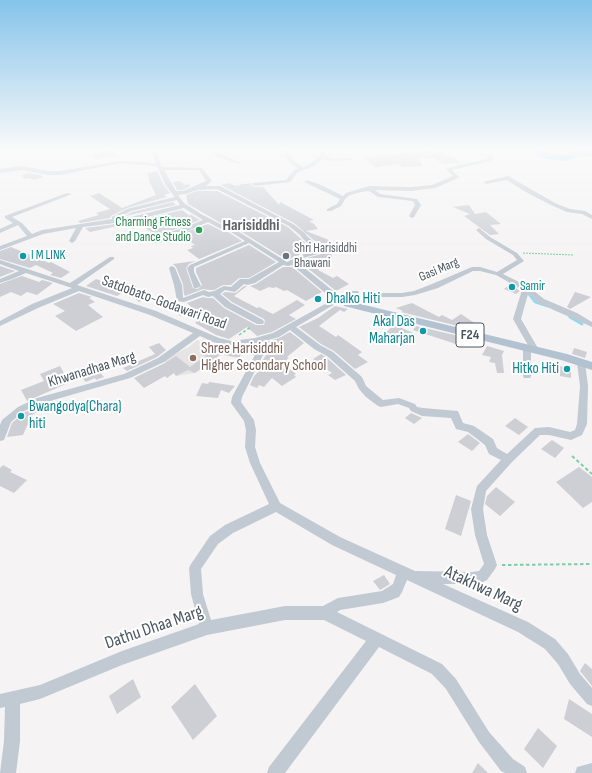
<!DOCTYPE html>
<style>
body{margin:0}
canvas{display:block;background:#f5f3f3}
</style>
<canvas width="592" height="773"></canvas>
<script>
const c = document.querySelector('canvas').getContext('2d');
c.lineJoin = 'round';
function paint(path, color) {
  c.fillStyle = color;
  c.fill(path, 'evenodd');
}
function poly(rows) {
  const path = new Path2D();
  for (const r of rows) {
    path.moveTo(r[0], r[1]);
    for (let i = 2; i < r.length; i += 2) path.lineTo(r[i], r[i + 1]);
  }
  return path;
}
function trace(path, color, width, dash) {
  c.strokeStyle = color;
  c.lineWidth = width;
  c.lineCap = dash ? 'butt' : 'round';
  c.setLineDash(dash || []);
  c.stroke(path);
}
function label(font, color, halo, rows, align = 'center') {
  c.font = font + ' "Sofia Sans Condensed",sans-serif';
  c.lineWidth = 4;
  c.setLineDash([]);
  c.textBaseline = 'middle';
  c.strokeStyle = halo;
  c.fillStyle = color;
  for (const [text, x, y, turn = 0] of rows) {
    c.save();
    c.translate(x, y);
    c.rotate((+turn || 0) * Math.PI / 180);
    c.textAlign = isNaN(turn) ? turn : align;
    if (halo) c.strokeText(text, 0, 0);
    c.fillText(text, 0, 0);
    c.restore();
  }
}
paint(poly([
 [197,340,223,353,195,373,176,376,164,361,174,354,189,347]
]), '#e6e4e5');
trace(poly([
 [528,293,535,302,547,306]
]), '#90daee', 2.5);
trace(poly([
 [570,317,582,324]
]), '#90daee', 3);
paint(poly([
 [535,149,543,149,545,152,565,155,578,150,592,150,592,156,579,156,566,161,553,160,538,156,535,149]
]), '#90daee');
paint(poly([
 [112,149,115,156,94,159,93,154],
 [436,149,462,163,444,164,433,158,418,159,423,166,402,167,400,164,375,167,364,158],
 [157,171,165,187,170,193,164,195,167,197,127,208,111,216,110,218,80,223,78,221,99,215,96,213,110,209,90,196,99,193,122,208,156,195,148,179,150,179,147,173],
 [28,173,41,175,43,177,34,180,30,178,24,179,22,175],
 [180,181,185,185,189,184,190,186,183,190,177,190,173,182],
 [230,183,236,187,251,183,251,185,254,187,263,187,279,205,280,202,314,220,309,221,314,224,318,229,306,231,329,240,331,247,323,248,294,223,221,185],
 [197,191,217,191,288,227,312,249,287,260,232,226,226,226,188,204,186,195],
 [173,202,176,205,125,216,132,212],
 [469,205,475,214,486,212,501,224,490,225,499,234,490,235,464,216,470,214,453,207],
 [182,210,190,216,190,214,200,220,173,230,161,237,148,230,140,223,125,228,122,225,90,232,85,228,131,222],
 [208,224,222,231,228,232,242,241,199,259,187,250,193,248,191,246,195,245,180,234],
 [249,245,276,262,249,278,239,278,231,285,223,285,214,290,209,290,203,289,185,296,184,294,183,284,176,267,173,264,195,261,189,264,186,268,193,288,198,289,202,285,196,272,196,268],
 [11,247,49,263,51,262,70,272,61,278,50,275,53,273,36,265,30,268,0,259,0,251],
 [331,253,332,257,322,262,318,270,333,278,337,276,349,284,336,291,300,262,304,259,321,254],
 [0,266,15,271,0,277],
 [283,267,292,267,322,292,306,301,287,290,284,291,276,287,273,288,269,287,260,291,250,286,256,284],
 [22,276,39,282,42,280,53,283,37,295,27,292,21,296,11,292,0,297,0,284],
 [96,279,108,283,111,282,124,289,135,285,144,299,139,302,132,296,124,292,117,296,86,286],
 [510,284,520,291,516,294,504,289],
 [244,286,247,286,234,296,257,308,259,307,273,314,297,300,305,305,289,315,296,319,272,332,257,336,247,327,229,339,216,335,195,323,197,321,196,320,200,315,187,303,203,297,207,298,213,298,224,308,256,325,264,325,265,321,264,319,232,302,222,294,225,292,236,293],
 [575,292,591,297,570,309,567,307],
 [79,293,92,297,89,298,95,302,88,305,103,317,76,331,55,316,65,311,53,304],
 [161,296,191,310,180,316,160,298],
 [412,303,439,317,442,315,452,320,461,314,476,324,470,329,401,312,403,311,396,308],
 [335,306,348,309,344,312,340,310,319,326,336,337,338,335,362,352,358,355,368,362,355,369,334,351,321,344,299,327,318,318],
 [393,326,402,328,413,333,404,341,385,333],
 [416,326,463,337,459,345,413,330],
 [290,332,304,343,287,357,289,358,282,363,296,374,294,375,296,377,282,386,272,378,264,387,259,385,257,388,250,385,254,376,264,366,260,365,267,353,265,351,267,349,264,347,266,345,263,343,279,338],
 [159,343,166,350,157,357,127,371,123,368,155,354,149,347],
 [487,346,504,351,502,355,504,373,497,373,495,363,489,362,491,357,482,355],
 [214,348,223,353,195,373,188,370,176,376,174,373,167,378,165,376,144,388,134,378,165,363,176,356,190,367,206,356,203,355],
 [230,348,238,348,244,349,239,358,224,355],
 [574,348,587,352,585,358,572,354],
 [321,354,326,357,346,375,335,380,328,375,332,373,313,359],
 [60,366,65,375,75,370,80,378,27,401,21,390,44,381,40,374],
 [560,366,571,369,571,378,560,376],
 [97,369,104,377,96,380,95,378,86,382,81,377],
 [209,382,223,384,235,386,229,393,221,390,218,398,196,396,202,383,208,384],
 [38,407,41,410,32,415,23,435,7,437,12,423,25,412],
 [411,413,422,418,414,424,405,418],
 [515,418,528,427,519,435,505,426],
 [468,434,480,443,472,451,458,442],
 [552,440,564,448,555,458,541,449],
 [3,465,12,470,10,472,27,480,14,493,0,486,0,468],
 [579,467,592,477,592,502,583,508,556,482],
 [496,487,515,502,500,516,485,504,487,496],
 [456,495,471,501,461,536,445,529],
 [384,575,390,584,380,590,373,581],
 [585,663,592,669,592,686,580,671],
 [133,679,141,697,117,714,109,696],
 [195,684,217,716,193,740,171,707],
 [569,699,592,714,592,737,564,719],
 [538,728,557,746,543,768,524,749],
 [478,763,488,773,472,773]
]), '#cdcfd5');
trace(poly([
 [231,187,247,184],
 [523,253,573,255]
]), '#7ad0a6', 1, [2, 1]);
trace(poly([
 [239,335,251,327]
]), '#7ad0a6', 1.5, [3, 2]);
trace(poly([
 [572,456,592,474],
 [502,565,592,564]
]), '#7ad0a6', 2, [3.5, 2.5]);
paint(poly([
 [151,149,155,149,162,167,202,168,212,181,206,186,220,186,293,224,305,233,307,236,322,249,338,249,338,251,321,253,303,258,297,262,337,294,338,296,336,300,346,301,352,291,358,291,359,293,351,306,335,304,296,327,320,345,333,352,362,377,366,386,383,400,399,398,415,404,417,407,423,408,458,411,463,423,474,426,493,439,497,448,507,454,535,428,549,427,570,432,575,430,577,424,580,386,577,363,581,360,585,363,588,386,587,424,582,435,571,440,549,435,540,435,512,462,486,491,483,509,487,535,497,565,495,569,487,580,483,582,472,584,443,584,528,622,555,639,568,654,580,674,592,688,592,706,587,704,570,684,558,664,545,649,518,632,407,580,402,592,399,597,383,603,340,610,337,612,442,664,456,679,489,732,513,759,525,767,527,773,505,773,501,771,479,742,446,689,432,674,379,647,285,773,267,773,269,767,366,641,324,620,285,620,207,635,122,665,40,699,20,704,20,741,16,773,0,773,4,741,5,707,0,708,0,694,40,685,122,651,199,624,191,594,189,568,191,564,210,536,225,525,269,504,250,463,245,447,246,430,244,421,231,403,232,397,256,353,253,344,232,347,213,342,200,336,164,362,130,378,43,403,24,411,11,422,4,440,0,441,0,425,2,420,18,407,37,398,124,374,158,358,193,333,150,315,79,291,38,308,0,326,0,321,32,304,72,288,26,273,12,279,0,283,0,279,19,271,0,264,0,260,70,283,110,257,114,257,114,259,77,285,156,311,219,338,232,341,255,338,273,333,327,303,330,297,292,265,288,266,283,265,255,283,247,285,244,284,235,292,225,290,220,294,231,303,263,320,264,322,263,324,257,324,225,307,213,296,208,297,203,295,184,302,177,301,174,285,169,268,170,267,172,266,175,268,182,285,183,298,204,290,209,292,214,291,224,286,231,287,240,279,249,279,279,262,249,243,194,267,194,272,201,286,197,288,194,288,187,268,190,265,245,241,228,230,223,230,208,222,187,231,177,233,169,239,159,243,155,243,155,241,165,237,173,231,183,228,203,220,184,208,131,221,83,227,75,241,72,243,69,241,76,228,43,234,0,250,0,246,27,236,18,225,0,233,0,229,13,223,5,218,5,216,67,193,72,194,12,217,22,223,32,234,42,230,112,219,112,217,127,209,175,197,166,186,157,166,121,163,60,175,48,175,22,170,0,173,0,169,22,166,48,171,60,171,121,161,156,163,151,149],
 [164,170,199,170,206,181,183,191,176,191,164,170],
 [217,189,289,226,300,235,302,238,315,250,299,256,287,262,231,227,226,227,201,214,184,203,178,195,186,194,197,190,217,189],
 [177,200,180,205,131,217,118,218,131,211,177,200],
 [290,330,314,349,327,356,355,381,359,389,366,397,378,406,381,407,398,404,409,408,411,411,422,416,451,418,456,429,468,432,485,445,489,454,501,460,477,486,471,509,475,535,484,564,479,571,472,572,415,571,340,537,280,503,260,463,255,447,256,430,254,420,241,402,242,397,264,353,261,342,279,337,290,330],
 [276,512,332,545,396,575,393,584,382,591,338,598,323,606,285,606,211,620,203,594,201,569,218,544,233,533,276,512],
 [212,149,219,149,216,151,241,163,239,164,220,158,210,152,210,150,212,149],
 [262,149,287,150,294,161,303,167,308,165,320,156,320,151,305,149,325,149,325,156,333,159,351,158,353,159,351,160,333,161,323,159,312,167,298,172,290,182,255,186,252,184,253,183,286,180,294,170,298,168,290,163,283,152,262,149],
 [561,149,567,149,575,153,592,153,592,155,574,155,561,149],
 [490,155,494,156,491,161,452,170,459,177,458,178,435,188,411,191,375,190,380,194,417,199,421,205,414,217,412,218,409,216,415,205,413,201,378,197,369,191,361,192,350,195,345,199,341,206,331,211,327,211,327,209,337,204,340,199,304,182,307,180,319,184,343,196,346,193,369,186,411,187,432,185,453,176,446,169,447,168,487,159,490,155],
 [508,176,555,203,570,209,585,211,592,215,592,219,582,214,567,212,551,205,524,191,507,180,486,184,483,182,508,176],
 [479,228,490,237,517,253,524,261,503,274,529,287,544,299,577,313,592,322,592,327,538,303,528,294,521,319,539,350,535,353,531,351,531,376,530,378,524,378,523,376,523,349,524,347,529,347,513,319,522,290,512,284,496,275,480,271,473,271,438,288,415,295,402,297,376,297,372,295,376,293,402,293,414,291,432,284,472,267,480,267,497,272,517,260,513,255,486,239,476,230,479,228],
 [592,763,592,773,575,773,577,767,592,763]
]), '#c1cad2');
paint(poly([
 [348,301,567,354,592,362,592,370,561,360,344,306,343,304,344,302,348,301]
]), '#b3c2d1');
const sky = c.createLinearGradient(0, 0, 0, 257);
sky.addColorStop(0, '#85c3ea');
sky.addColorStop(0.58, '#fafafa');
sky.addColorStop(1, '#fafafa00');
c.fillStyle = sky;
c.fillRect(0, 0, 592, 257);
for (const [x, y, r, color] of [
 [199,230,4,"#2e9e5b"],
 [23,256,4,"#0f9aa8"],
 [286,256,4,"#6b7280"],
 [512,287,4,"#0f9aa8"],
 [318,299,4,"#0f9aa8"],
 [423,331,4,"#0f9aa8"],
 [193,358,4,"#8d6e63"],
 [567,369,4,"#0f9aa8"],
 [21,416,4,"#0f9aa8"]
]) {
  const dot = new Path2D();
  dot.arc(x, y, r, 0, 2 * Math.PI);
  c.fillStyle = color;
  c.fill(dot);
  trace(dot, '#fff', 1.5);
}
label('13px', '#27864d', '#fff', [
 ["Charming Fitness",191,223],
 ["and Dance Studio",191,238]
], 'right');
label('13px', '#5b616d', '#fff', [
 ["Shri Harisiddhi",294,249],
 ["Bhawani",294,264]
], 'left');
label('13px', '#0d838f', '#fff', [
 ["I M LINK",31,256],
 ["Samir",520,287]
], 'left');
label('13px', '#4a5661', '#fff', [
 ["Gasi Marg",439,270,-23]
]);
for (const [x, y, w] of [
 [470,335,28]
]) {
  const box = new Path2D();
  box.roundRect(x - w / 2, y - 12, w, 24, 3);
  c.fillStyle = '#fff';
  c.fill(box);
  trace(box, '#4a5661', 1);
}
label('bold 14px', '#4a5661', null, [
 ["F24",470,335]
]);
label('15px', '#0d838f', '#fff', [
 ["Dhalko Hiti",326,299],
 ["Akal Das",415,322,"right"],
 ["Maharjan",415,339,"right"],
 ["Hitko Hiti",559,369,"right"],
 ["Bwangodya(Chara)",29,407],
 ["hiti",29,424]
], 'left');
label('15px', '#4a5661', '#fff', [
 ["Satdobato-Godawari Road",164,303,20],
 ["Khwanadhaa Marg",92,370,-17]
]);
label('15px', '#785e54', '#fff', [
 ["Shree Harisiddhi",201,349],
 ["Higher Secondary School",201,366]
], 'left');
label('bold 16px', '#5f6368', '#fff', [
 ["Harisiddhi",251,226]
]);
label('18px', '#4a5661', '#fff', [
 ["Atakhwa Marg",483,589,25],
 ["Dathu Dhaa Marg",154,628,-19]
]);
</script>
